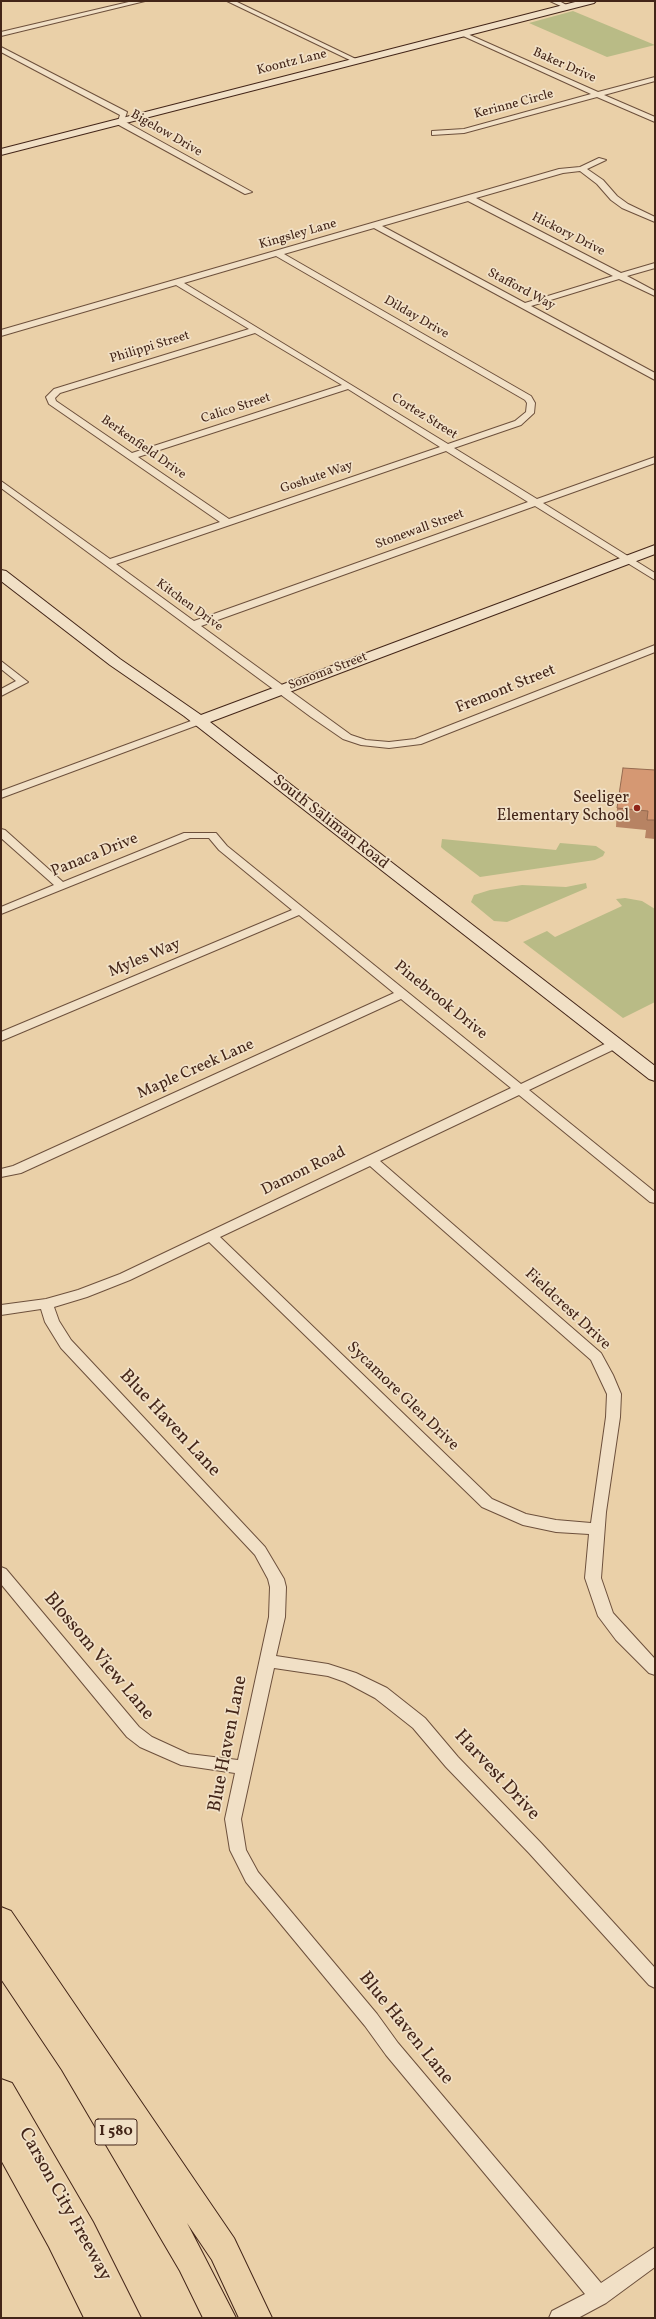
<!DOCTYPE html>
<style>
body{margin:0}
#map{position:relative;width:656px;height:2319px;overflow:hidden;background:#ead0a8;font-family:Vollkorn,serif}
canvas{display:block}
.frame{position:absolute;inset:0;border:2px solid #432518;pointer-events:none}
</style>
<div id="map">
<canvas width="656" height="2319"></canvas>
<div class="frame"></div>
</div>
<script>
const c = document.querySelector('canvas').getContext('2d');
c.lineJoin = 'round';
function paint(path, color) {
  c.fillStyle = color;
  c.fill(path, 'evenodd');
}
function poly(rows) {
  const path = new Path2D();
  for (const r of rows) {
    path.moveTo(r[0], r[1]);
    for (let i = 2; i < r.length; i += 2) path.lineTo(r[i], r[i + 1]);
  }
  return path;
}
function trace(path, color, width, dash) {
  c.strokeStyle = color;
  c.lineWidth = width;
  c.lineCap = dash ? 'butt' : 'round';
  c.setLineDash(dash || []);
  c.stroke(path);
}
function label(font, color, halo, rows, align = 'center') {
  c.font = font + ' Vollkorn,serif';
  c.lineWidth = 3.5;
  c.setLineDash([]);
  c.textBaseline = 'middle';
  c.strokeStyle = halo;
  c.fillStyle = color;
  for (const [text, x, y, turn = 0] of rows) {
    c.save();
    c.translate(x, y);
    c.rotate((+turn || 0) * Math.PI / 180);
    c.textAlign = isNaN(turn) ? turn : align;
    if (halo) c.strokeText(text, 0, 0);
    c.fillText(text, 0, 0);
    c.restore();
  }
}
paint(poly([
 [573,11,655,45,607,57,529,23],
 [442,839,556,850,560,843,596,846,605,852,603,856,595,860,480,877,443,849,441,847],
 [586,883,587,888,507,922,494,921,471,902,474,895,490,890,522,885,566,887],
 [625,898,642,901,655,909,655,1002,623,1018,523,942,547,931,555,937,622,906,616,899]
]), '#b9bb86');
const street = poly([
 [133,1,145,1,1,36,1,32,133,1],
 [227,1,235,1,360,61,354,62,227,1],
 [550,1,559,1,570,7,565,8,550,1],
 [463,32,598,92,655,77,655,81,604,95,655,117,655,122,597,97,464,133,432,135,432,131,464,129,591,94,461,35,461,33,463,32],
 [1,47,127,112,124,121,252,192,245,194,117,124,120,115,1,52,1,47],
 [599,158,606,160,587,169,603,180,617,196,628,204,655,217,655,222,622,208,611,200,597,184,580,171,563,173,476,198,621,273,655,263,655,268,627,276,655,291,655,296,619,279,531,306,655,373,655,380,374,228,284,254,531,396,535,403,534,413,521,425,454,448,537,499,655,457,655,463,543,503,655,573,655,580,535,506,201,626,351,735,366,740,389,742,415,739,655,645,655,652,421,744,389,748,361,745,343,739,311,717,1,488,1,481,110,559,220,522,49,404,46,397,54,389,249,329,176,285,1,336,1,330,559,169,580,167,599,158],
 [468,201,613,276,525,303,382,226,468,201],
 [276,256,525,400,527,403,526,412,515,421,448,444,184,283,276,256],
 [255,333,342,385,132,453,56,401,55,398,60,393,255,333],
 [348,389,440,447,229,519,138,457,348,389],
 [446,451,528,502,194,621,116,564,446,451],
 [1,661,28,682,1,696,1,689,16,681,1,669,1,661],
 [199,718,203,719,203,723,1,798,1,791,199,718],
 [1,829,5,830,63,882,184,833,216,833,227,846,521,1084,611,1041,615,1040,621,1044,619,1047,529,1090,655,1192,655,1203,650,1202,519,1095,380,1161,601,1353,613,1375,621,1394,620,1417,606,1512,601,1578,613,1613,655,1659,655,1675,649,1673,616,1640,598,1616,585,1578,589,1534,556,1532,523,1525,482,1507,209,1242,130,1280,87,1297,54,1307,59,1321,71,1340,265,1547,284,1579,286,1587,285,1617,276,1656,328,1664,356,1673,387,1688,425,1718,458,1757,541,1843,655,1968,655,1988,649,1985,529,1853,446,1767,413,1728,375,1698,345,1682,328,1676,274,1668,241,1819,246,1850,258,1872,377,2014,398,2043,601,2283,655,2247,655,2267,606,2303,578,2318,549,2318,552,2311,585,2294,386,2055,365,2026,246,1882,230,1850,225,1819,235,1773,181,1765,140,1747,127,1737,1,1584,1,1567,6,1569,139,1727,152,1737,189,1754,238,1760,269,1617,270,1587,268,1579,255,1555,61,1348,45,1322,41,1309,1,1315,1,1305,46,1299,78,1290,120,1274,511,1088,401,999,21,1173,1,1177,1,1169,13,1166,394,993,299,915,1,1041,1,1032,292,910,219,850,209,838,190,838,1,914,1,907,54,885,1,838,1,829],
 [370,1166,591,1360,607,1394,606,1417,591,1523,556,1520,526,1514,492,1499,220,1237,370,1166]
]);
const secondary = poly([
 [579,1,596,1,594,3,1,155,1,149,579,1],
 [655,545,655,554,210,722,655,1066,655,1081,649,1079,184,716,110,665,1,581,1,570,6,571,120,659,201,715,655,545]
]);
const highway = poly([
 [1,1907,11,1911,234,2238,272,2318,239,2318,212,2260,187,2223,236,2318,203,2318,180,2271,62,2070,1,1979,1,1907],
 [1,2079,12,2083,93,2222,141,2318,84,2318,49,2247,1,2160,1,2079]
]);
trace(street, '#6d503c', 2);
trace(secondary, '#432518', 2);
trace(highway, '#432518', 2);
paint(street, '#f1e0c6');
paint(secondary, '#f1e0c6');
paint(highway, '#ead0a8');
paint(poly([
 [655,770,655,839,645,838,646,830,616,827,617,808]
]), '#b78363');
const building = poly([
 [623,768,655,770,655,820,647,820,648,811,617,808,623,768]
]);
paint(building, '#d59873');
trace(building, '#956a50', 1);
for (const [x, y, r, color] of [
 [637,808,4,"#8f2418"]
]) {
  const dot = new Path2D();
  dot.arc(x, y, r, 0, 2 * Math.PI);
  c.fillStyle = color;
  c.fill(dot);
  trace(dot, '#f1e0c6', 1.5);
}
label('13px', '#432518', '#f1e0c6', [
 ["Koontz Lane",292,63,-14],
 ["Baker Drive",564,66,24],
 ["Kerinne Circle",514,105,-15],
 ["Bigelow Drive",166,134,30],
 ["Kingsley Lane",298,235,-16],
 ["Hickory Drive",568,235,27],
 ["Stafford Way",521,290,28],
 ["Dilday Drive",416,318,30],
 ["Philippi Street",150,348,-17],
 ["Calico Street",236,409,-18],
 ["Cortez Street",424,417,32],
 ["Berkenfield Drive",143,448,35],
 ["Goshute Way",317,478,-19],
 ["Stonewall Street",420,530,-20],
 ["Kitchen Drive",189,606,36],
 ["Sonoma Street",328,672,-21]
]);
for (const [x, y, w] of [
 [116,2132,42]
]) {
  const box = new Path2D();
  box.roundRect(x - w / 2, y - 13, w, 26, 3);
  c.fillStyle = '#f1e0c6';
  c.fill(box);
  trace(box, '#432518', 1);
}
label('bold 15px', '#432518', null, [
 ["I 580",116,2132]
]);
label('16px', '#432518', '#f1e0c6', [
 ["Fremont Street",506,690,-22],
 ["South Saliman Road",330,823,38],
 ["Panaca Drive",95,856,-22],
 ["Myles Way",145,959,-23],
 ["Pinebrook Drive",440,1001,39],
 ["Maple Creek Lane",196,1070,-24],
 ["Damon Road",304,1172,-26],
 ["Fieldcrest Drive",567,1310,43],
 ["Sycamore Glen Drive",402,1397,44]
]);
label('16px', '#432518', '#f1e0c6', [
 ["Seeliger",629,799],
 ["Elementary School",629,817]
], 'right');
label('19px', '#432518', '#f1e0c6', [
 ["Blue Haven Lane",169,1424,47],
 ["Blossom View Lane",98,1657,50],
 ["Blue Haven Lane",229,1744,-79],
 ["Harvest Drive",496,1776,47],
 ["Blue Haven Lane",405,2029,51],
 ["Carson City Freeway",64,2205,61]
]);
</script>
